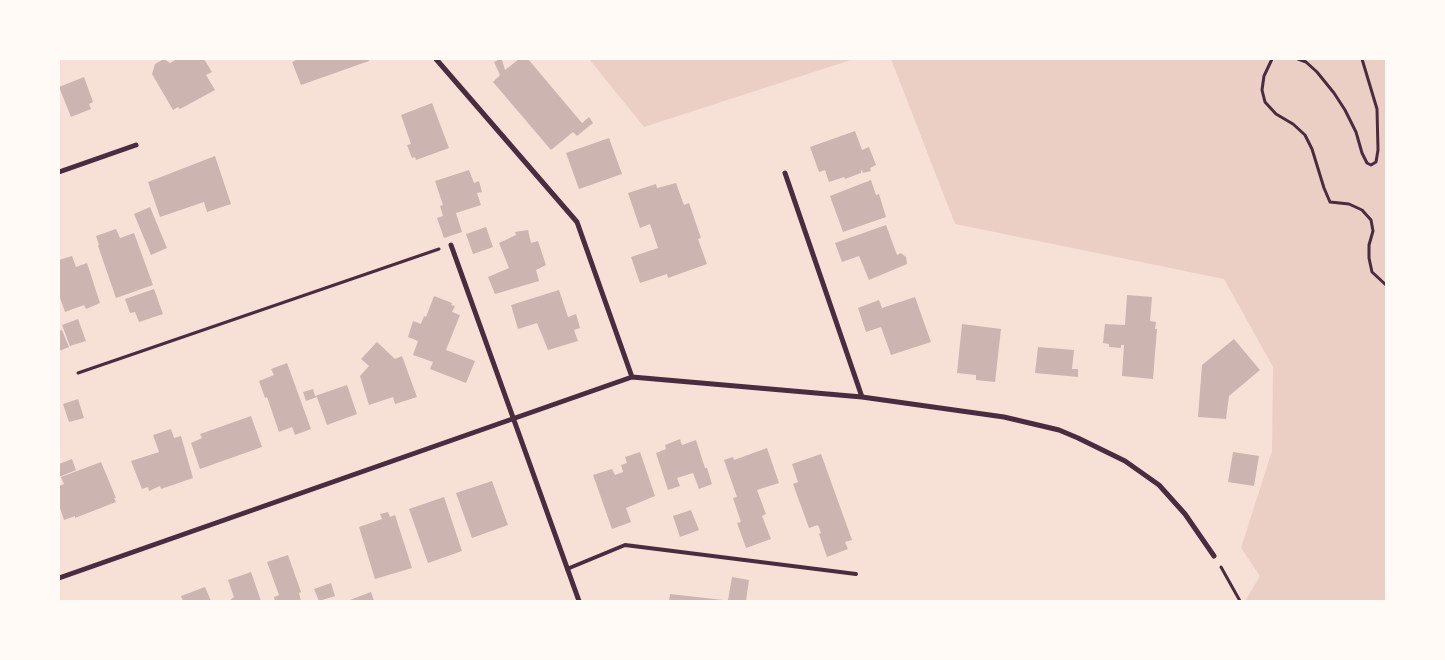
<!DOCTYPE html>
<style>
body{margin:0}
#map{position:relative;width:1445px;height:660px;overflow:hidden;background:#f7e1d7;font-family:Raleway,sans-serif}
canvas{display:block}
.frame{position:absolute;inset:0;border:60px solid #fffaf5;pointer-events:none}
</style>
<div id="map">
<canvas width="1445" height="660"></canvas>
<div class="frame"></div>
</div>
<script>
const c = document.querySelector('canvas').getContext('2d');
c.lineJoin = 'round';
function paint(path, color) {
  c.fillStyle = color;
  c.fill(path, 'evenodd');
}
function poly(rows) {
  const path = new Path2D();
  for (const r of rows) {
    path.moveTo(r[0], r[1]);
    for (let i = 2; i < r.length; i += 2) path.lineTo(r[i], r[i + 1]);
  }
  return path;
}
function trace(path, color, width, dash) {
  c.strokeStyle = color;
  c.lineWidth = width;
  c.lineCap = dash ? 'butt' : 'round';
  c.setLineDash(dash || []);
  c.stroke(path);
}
paint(poly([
 [589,59,854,59,644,127],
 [891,59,1386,59,1386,601,1245,601,1260,576,1241,548,1272,451,1273,367,1224,279,955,224]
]), '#ebcfc5');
paint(poly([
 [164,59,170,63,177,59,204,59,212,72,206,75,215,90,180,109,178,107,173,110,152,74,155,64],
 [298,59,368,59,369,61,301,85,292,62],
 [496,59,505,59,502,60,505,70,519,59,528,59,582,123,589,117,593,123,577,136,573,132,551,150,493,82,500,75,494,62,497,61],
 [84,77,93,102,89,104,91,109,71,117,59,87],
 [432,103,449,148,416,160,415,157,412,158,407,145,411,144,401,115],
 [855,131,862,150,869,147,876,165,870,168,871,171,863,173,862,170,861,171,861,173,845,179,844,177,829,182,825,170,819,172,810,147],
 [609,138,622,174,579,189,566,153],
 [215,156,231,204,207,212,204,202,160,217,148,182],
 [469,170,474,183,479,181,482,192,477,193,481,205,456,213,462,232,444,238,437,218,443,216,440,206,443,205,435,181],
 [871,180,876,195,879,194,886,217,843,232,830,196],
 [676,183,684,205,689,203,701,238,698,239,707,264,668,278,667,274,640,283,631,257,658,248,650,224,640,228,628,193,656,184,657,188],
 [150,207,167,248,151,255,134,214],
 [886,225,897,255,901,253,906,257,907,264,869,280,859,256,842,262,835,243],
 [486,227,493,247,473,254,466,234],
 [116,229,120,238,134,233,153,285,116,298,98,246,99,245,96,236],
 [528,230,531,243,538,241,546,265,536,270,539,281,495,294,488,277,509,268,499,243,516,235,515,232],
 [72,256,76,267,87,263,100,303,86,309,84,305,65,312,59,295,59,260],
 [154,289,163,314,139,322,135,312,130,313,125,299],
 [559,290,568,317,576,314,580,328,574,330,578,341,548,350,537,323,518,329,511,305],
 [1127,295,1152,297,1150,321,1156,322,1155,329,1157,329,1153,379,1122,376,1124,345,1121,345,1121,348,1109,347,1109,344,1103,343,1105,324,1125,325],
 [434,296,452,303,451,305,455,306,452,312,460,315,446,350,475,361,466,383,430,369,433,362,413,355,418,341,408,337,413,321,421,324,424,316,426,317],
 [915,297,931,342,891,355,881,327,866,332,858,308,879,300,882,308],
 [78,319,86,341,70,346,62,325],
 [962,324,1001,329,995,382,976,380,976,375,957,373],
 [62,330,69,347,59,351,59,331],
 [1234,339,1260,370,1229,396,1226,419,1198,417,1202,365],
 [377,342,395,359,402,356,417,397,395,404,393,397,369,405,360,376,369,366,361,359],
 [1038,347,1074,350,1072,369,1078,369,1078,377,1035,373],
 [287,363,311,429,295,435,292,427,279,432,267,397,265,398,259,381,274,375,271,369],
 [347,385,357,414,327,425,317,397,306,401,303,392,313,389,315,396],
 [78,399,84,418,69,422,63,404],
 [251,416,262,447,200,469,191,443,202,438,200,434],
 [171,429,174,438,181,436,193,478,161,489,160,486,149,491,148,487,142,489,131,461,159,452,153,435],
 [680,439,682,445,696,440,705,468,707,468,712,484,699,489,693,473,677,478,680,486,668,490,656,453,666,449,665,445],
 [767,448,779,483,757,490,766,514,762,516,771,539,746,548,737,523,741,522,733,498,737,497,724,460,733,457,734,460],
 [640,452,655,496,626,508,631,522,612,529,593,475,612,469,615,475,623,472,621,465,627,463,625,457],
 [1233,452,1259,456,1254,486,1228,482],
 [821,454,852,540,845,542,848,549,827,557,819,534,821,533,818,525,809,528,793,484,798,482,792,464],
 [72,459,76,470,59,477,59,464],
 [101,462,116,498,114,498,116,502,75,518,75,516,64,520,59,505,59,486,64,484,61,477],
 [492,481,508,525,472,538,456,493],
 [444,497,462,551,428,563,409,509],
 [691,510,699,530,680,537,673,516],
 [388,512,390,517,395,515,412,568,375,579,359,527,382,519,380,514],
 [288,555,301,592,299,593,301,601,275,601,274,597,279,595,267,562],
 [251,572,261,601,229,601,234,597,228,580],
 [732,577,749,580,746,601,728,600],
 [331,583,335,596,319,601,314,589],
 [205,587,211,601,183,601,181,596],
 [371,592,374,601,347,601],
 [670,594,723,600,722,601,669,601]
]), '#ccb4b1');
trace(poly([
 [1272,59,1264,76,1262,90,1265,102,1276,114,1293,124,1305,135,1312,149,1324,188,1330,202,1349,204,1362,210,1371,220,1373,231,1369,245,1369,258,1372,272,1386,285],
 [1298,59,1306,62,1317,72,1334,93,1345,110,1356,132,1362,153,1367,163,1371,165,1376,162,1378,150,1377,109,1362,59],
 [78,373,439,249],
 [1221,567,1240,601]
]), '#4a2c40', 3);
trace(poly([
 [567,569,625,545,856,574]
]), '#4a2c40', 4);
trace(poly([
 [436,59,577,222,632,377],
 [59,172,136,145],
 [785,173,862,397],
 [451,245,579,601],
 [59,578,632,377,862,397,1004,417,1059,430,1078,438,1125,461,1159,485,1185,514,1214,556]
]), '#4a2c40', 5);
</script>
